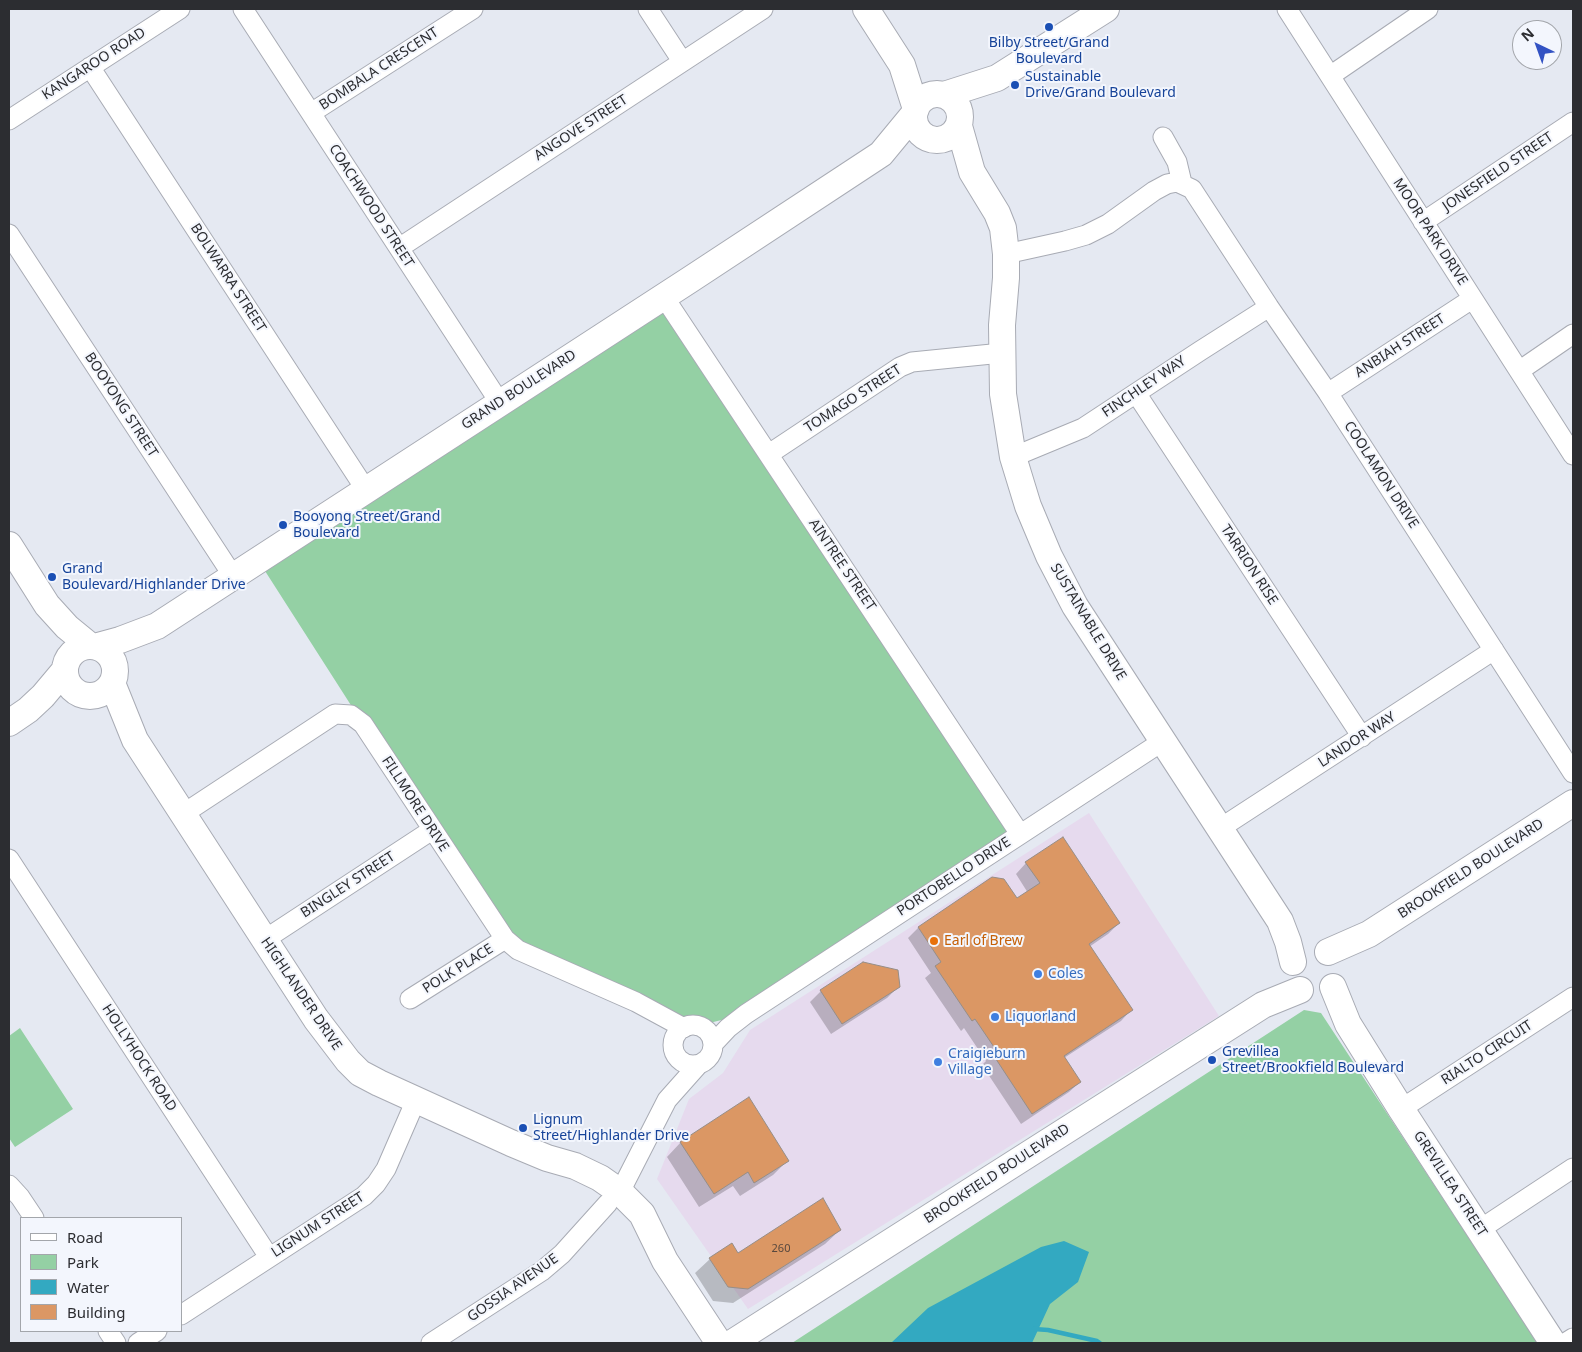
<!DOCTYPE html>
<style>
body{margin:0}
#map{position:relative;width:1582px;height:1352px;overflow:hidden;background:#e5e9f2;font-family:"Noto Sans",sans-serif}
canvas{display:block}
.frame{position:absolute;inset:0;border:10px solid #2c2d31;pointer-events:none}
.legend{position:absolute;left:20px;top:1217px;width:162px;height:115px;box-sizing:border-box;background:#f3f6fd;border:1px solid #a3a6ab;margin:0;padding:6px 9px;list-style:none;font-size:15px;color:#2c2d31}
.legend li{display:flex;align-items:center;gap:10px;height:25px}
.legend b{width:25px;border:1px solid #a3a6ab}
.north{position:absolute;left:1512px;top:20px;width:50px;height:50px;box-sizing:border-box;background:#f3f6fd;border:1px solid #a3a6ab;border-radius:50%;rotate:318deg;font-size:14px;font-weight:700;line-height:20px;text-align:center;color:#2c2d31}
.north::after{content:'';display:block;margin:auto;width:18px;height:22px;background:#3252c3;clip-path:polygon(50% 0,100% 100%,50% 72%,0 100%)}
</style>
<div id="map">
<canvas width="1582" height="1352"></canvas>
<div class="frame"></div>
<ul class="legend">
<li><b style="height:6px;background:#fff"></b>Road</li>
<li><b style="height:14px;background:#94d0a4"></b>Park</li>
<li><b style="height:14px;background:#33a9c1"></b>Water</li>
<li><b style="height:14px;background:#db9764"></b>Building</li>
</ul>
<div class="north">N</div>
</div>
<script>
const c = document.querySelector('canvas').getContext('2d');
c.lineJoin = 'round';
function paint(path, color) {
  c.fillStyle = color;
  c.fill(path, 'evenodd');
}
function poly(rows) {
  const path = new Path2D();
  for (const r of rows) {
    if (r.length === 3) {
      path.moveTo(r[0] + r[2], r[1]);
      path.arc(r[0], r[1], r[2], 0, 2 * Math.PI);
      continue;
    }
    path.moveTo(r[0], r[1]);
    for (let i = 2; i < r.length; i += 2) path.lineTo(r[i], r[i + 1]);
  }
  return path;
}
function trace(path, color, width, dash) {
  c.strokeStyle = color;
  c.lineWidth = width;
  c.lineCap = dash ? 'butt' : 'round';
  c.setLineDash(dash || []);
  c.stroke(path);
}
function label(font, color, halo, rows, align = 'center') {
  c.font = font + ' "Noto Sans",sans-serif';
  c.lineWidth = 4;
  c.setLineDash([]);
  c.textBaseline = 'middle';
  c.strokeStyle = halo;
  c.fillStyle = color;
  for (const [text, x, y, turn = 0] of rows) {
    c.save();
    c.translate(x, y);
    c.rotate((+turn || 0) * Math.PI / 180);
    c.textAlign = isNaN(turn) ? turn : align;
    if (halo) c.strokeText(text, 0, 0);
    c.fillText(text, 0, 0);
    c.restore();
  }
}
paint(poly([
 [1089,813,1219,1016,748,1309,657,1179,689,1099,723,1073,750,1030]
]), '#e6daee');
paint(poly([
 [664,297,1020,834,746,1014,697,1026,690,1025,518,950,363,724,258,560],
 [1304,1010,1321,1013,1538,1343,792,1343],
 [20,1028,73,1109,15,1147,9,1138,9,1036]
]), '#94d0a4');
paint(poly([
 [1064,1241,1089,1252,1078,1282,1050,1304,1032,1343,891,1343,928,1308,1041,1247]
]), '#33a9c1');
paint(poly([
 [1026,863,1119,923,1108,934,1089,947,1131,1010,1121,1021,1064,1058,1080,1082,1069,1092,1021,1124,982,1065,986,1061,964,1028,961,1031,925,978,931,973,908,938,918,928,1017,900,1028,893,1016,874],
 [898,987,887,998,831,1034,810,1002,821,991],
 [681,1142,788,1160,773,1175,740,1196,733,1186,699,1207,667,1157],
 [840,1230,825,1244,733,1303,713,1301,695,1273,710,1259,732,1245,738,1255]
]), '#0003');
trace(poly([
 [1034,1329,1048,1330,1097,1341,1100,1343]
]), '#33a9c1', 4.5);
const building = poly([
 [1063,837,1120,923,1089,944,1133,1010,1064,1056,1081,1082,1032,1114,992,1053,996,1050,975,1019,972,1021,935,966,941,962,918,927,992,877,1004,879,1017,898,1040,883,1025,862,1063,837],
 [863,962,898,970,900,987,842,1024,820,990,863,962],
 [749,1097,789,1161,754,1183,748,1172,714,1194,680,1142,749,1097],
 [823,1198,841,1230,748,1289,728,1287,709,1258,732,1243,738,1253,823,1198]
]);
paint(building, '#db9764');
trace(building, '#968e88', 1);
const street = poly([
 [243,9,500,403],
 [648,9,682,61],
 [1287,9,1573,455],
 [90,67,366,490],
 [1330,76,1428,9],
 [311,113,473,9],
 [9,120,180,9],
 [1163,137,1177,162,1182,183],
 [1423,222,1573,122],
 [9,234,233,576],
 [399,248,763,9],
 [1006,254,1065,241,1086,235,1108,224,1154,191,1167,184,1177,182,1192,189,1269,307,1328,393,1573,773],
 [664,297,1020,834],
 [1519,371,1573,334],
 [1136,393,1362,737],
 [1328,393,1472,299],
 [769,454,900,367,912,362,1002,353],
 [1013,457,1083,428,1200,351,1269,307],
 [183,814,335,714,351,715,363,724,505,939,518,950,636,1002,684,1028],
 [1219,829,1494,650],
 [9,859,269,1257],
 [264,940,432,830],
 [410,999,505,939],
 [693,1045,20],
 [713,1044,728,1028,746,1014,1163,741],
 [1401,1109,1573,997],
 [9,1185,20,1197,34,1218],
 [620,1192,667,1100,699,1064],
 [1479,1230,1573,1168],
 [181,1315,364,1196,376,1184,386,1169,416,1100],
 [108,1331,116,1343],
 [138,1343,157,1331],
 [431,1343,542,1271,562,1254,608,1203],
 [1565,1343,1573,1338]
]);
const secondary = poly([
 [866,9,902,65,916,109],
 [937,117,23],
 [944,95,997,78,1106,9],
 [959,126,972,172,997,213,1003,228,1006,254,1006,278,1002,325,1003,394,1013,457,1028,506,1049,556,1075,606,1280,921,1288,942,1293,962],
 [9,545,47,605,67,627,89,645],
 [90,671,25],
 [98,646,120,640,157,626,691,279,881,154,914,114],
 [112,683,135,740,316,1019,348,1061,360,1073,379,1083,511,1143,547,1158,575,1166,600,1178,620,1192,642,1214,665,1261,719,1343],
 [9,723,28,710,43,696,64,671],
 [1328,952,1369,934,1573,803],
 [1333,987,1348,1024,1401,1109,1553,1343],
 [732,1343,1263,1005,1300,990]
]);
trace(street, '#a8abb4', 21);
trace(secondary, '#a8abb4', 28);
trace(street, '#fff', 19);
trace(secondary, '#fff', 26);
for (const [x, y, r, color] of [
 [1049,27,5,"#1a4fb4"],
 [1015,85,5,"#1a4fb4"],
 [283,525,5,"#1a4fb4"],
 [52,577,5,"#1a4fb4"],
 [934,941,5,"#e8710a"],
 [1038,974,5,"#3f7fe0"],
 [995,1017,5,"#3f7fe0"],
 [1212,1060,5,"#1a4fb4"],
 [938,1062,5,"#3f7fe0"],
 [523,1128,5,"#1a4fb4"]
]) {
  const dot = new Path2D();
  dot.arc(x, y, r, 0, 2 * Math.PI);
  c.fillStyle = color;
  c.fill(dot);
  trace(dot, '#f3f6fd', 2);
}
label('11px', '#58483e', null, [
 ["260",781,1249]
]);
label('14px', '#164399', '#f3f6fd', [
 ["Bilby Street/Grand",1049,43,"center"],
 ["Boulevard",1049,59,"center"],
 ["Sustainable",1025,77],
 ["Drive/Grand Boulevard",1025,93],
 ["Booyong Street/Grand",293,517],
 ["Boulevard",293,533],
 ["Grand",62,569],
 ["Boulevard/Highlander Drive",62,585],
 ["Grevillea",1222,1052],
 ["Street/Brookfield Boulevard",1222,1068],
 ["Lignum",533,1120],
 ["Street/Highlander Drive",533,1136]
], 'left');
label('14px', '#2c2d31', '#f3f6fd', [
 ["KANGAROO ROAD",94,64,-33],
 ["BOMBALA CRESCENT",379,69,-33],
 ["ANGOVE STREET",581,128,-33],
 ["JONESFIELD STREET",1498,172,-34],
 ["COACHWOOD STREET",371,206,57],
 ["MOOR PARK DRIVE",1430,232,57],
 ["BOLWARRA STREET",228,278,57],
 ["ANBIAH STREET",1400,346,-33],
 ["FINCHLEY WAY",1144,387,-34],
 ["GRAND BOULEVARD",519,390,-33],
 ["TOMAGO STREET",853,399,-33],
 ["BOOYONG STREET",121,405,57],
 ["COOLAMON DRIVE",1381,475,57],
 ["AINTREE STREET",842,565,56],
 ["TARRION RISE",1249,565,57],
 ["SUSTAINABLE DRIVE",1088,622,59],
 ["LANDOR WAY",1357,740,-33],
 ["FILLMORE DRIVE",415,804,57],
 ["BROOKFIELD BOULEVARD",1471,869,-33],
 ["PORTOBELLO DRIVE",954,877,-33],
 ["BINGLEY STREET",348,885,-33],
 ["POLK PLACE",458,969,-32],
 ["HIGHLANDER DRIVE",301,994,56],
 ["RIALTO CIRCUIT",1487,1053,-33],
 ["HOLLYHOCK ROAD",139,1058,57],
 ["BROOKFIELD BOULEVARD",997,1174,-33],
 ["GREVILLEA STREET",1450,1184,57],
 ["LIGNUM STREET",318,1225,-33],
 ["GOSSIA AVENUE",513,1288,-35]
]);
label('14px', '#c56008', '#f3f6fd', [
 ["Earl of Brew",944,941]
], 'left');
label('14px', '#366cbe', '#f3f6fd', [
 ["Coles",1048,974],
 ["Liquorland",1005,1017],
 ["Craigieburn",948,1054],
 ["Village",948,1070]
], 'left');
</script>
